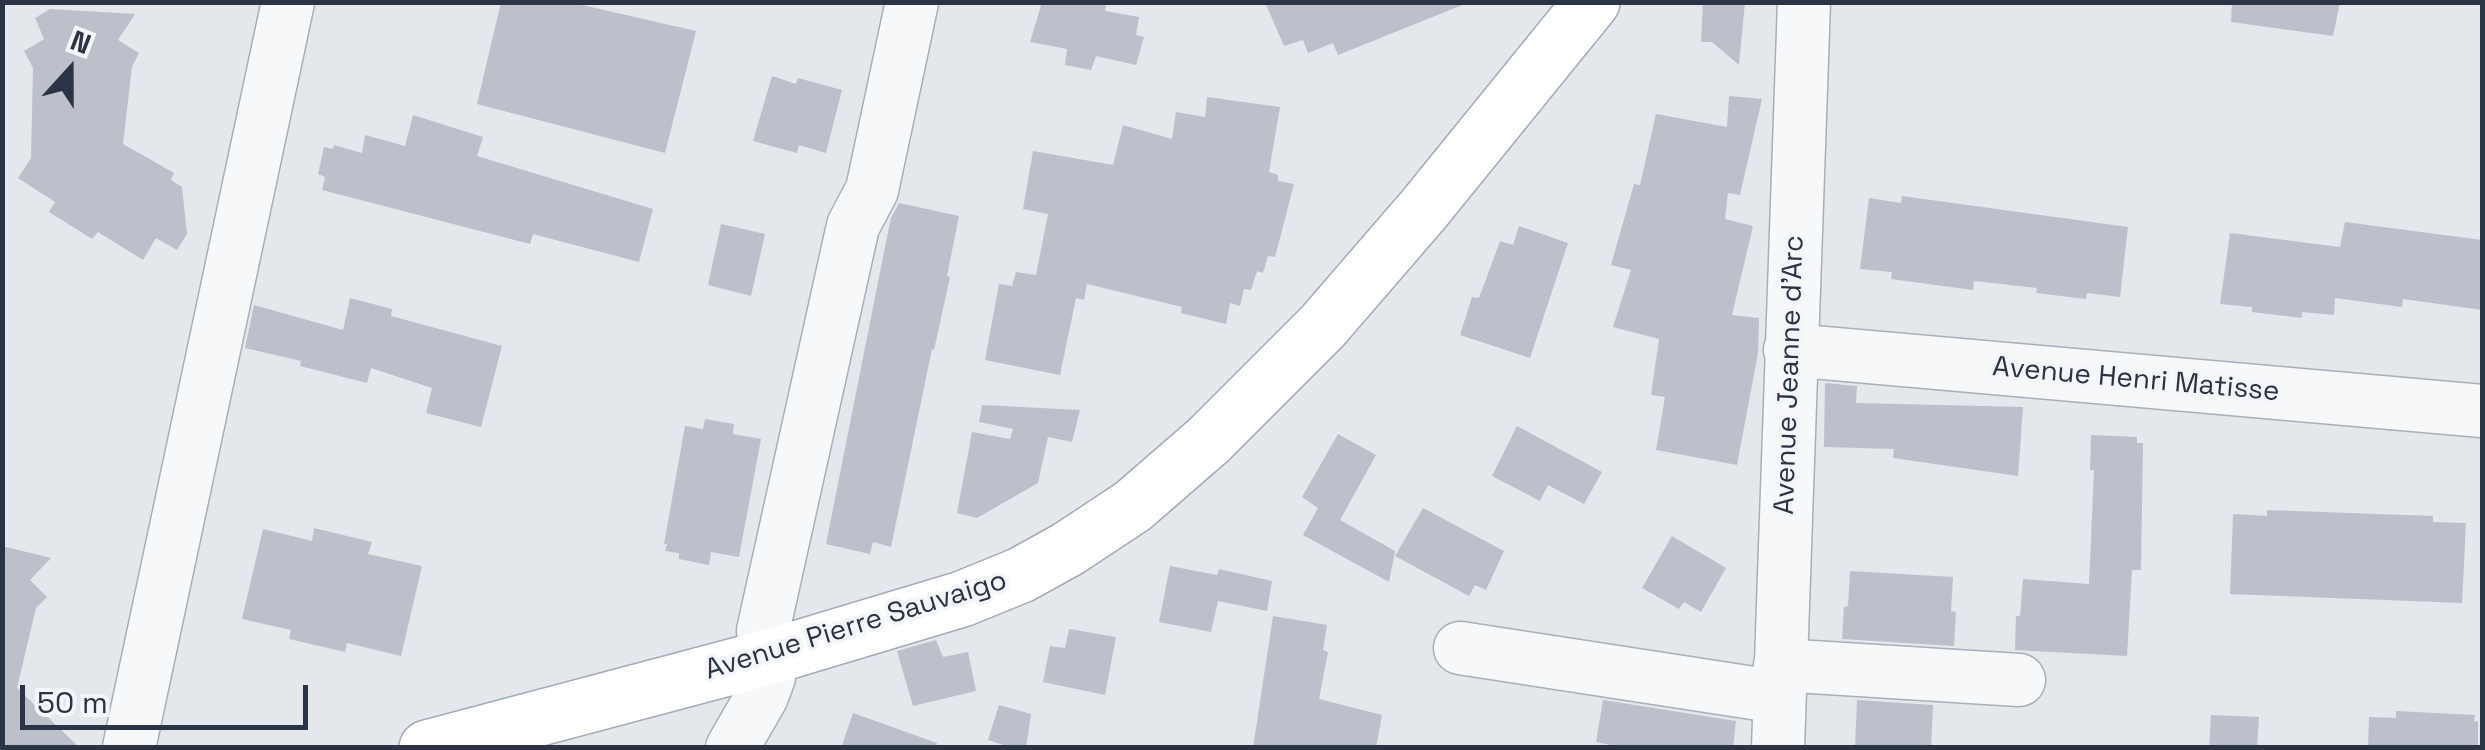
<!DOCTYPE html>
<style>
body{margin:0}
#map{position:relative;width:2485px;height:750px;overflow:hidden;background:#e4e7ec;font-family:"Space Grotesk",sans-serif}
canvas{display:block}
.frame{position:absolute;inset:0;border:5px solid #2b3445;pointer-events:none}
.north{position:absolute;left:20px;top:20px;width:100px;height:100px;-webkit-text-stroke:8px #f4f6f9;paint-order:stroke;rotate:21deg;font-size:28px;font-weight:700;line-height:40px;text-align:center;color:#2b3445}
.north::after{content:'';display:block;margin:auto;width:35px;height:45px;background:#2b3445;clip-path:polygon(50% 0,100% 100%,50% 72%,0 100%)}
.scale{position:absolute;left:20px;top:685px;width:288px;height:45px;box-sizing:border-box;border:5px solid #2b3445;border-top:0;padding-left:12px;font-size:30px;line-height:35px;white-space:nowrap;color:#2b3445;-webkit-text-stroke:8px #f4f6f9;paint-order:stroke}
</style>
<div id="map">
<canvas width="2485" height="750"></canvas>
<div class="frame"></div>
<div class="north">N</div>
<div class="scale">50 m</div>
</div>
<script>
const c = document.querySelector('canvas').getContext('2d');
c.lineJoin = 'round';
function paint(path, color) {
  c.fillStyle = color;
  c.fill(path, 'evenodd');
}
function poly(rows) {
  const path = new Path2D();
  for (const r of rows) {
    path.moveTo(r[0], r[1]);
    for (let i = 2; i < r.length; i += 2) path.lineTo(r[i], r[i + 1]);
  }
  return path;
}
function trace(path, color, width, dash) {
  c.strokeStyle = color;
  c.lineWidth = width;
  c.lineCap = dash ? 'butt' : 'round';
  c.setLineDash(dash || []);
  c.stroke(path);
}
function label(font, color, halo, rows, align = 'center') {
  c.font = font + ' "Space Grotesk",sans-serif';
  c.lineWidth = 8;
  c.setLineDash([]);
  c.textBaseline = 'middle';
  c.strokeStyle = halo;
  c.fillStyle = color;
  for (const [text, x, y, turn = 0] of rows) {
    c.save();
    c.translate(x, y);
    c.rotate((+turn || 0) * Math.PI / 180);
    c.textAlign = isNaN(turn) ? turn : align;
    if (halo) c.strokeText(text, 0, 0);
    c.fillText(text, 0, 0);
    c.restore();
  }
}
paint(poly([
 [501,2,569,2,696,31,665,153,477,104],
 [1042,2,1106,2,1105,11,1139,17,1136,35,1144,37,1136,65,1096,56,1091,70,1065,65,1067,49,1030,42],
 [1265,2,1464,2,1465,4,1338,55,1333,43,1308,53,1303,40,1284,46],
 [1703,2,1745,2,1739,65,1712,42,1701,42],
 [2232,2,2340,2,2333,36,2231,22],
 [50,9,135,14,118,40,139,53,132,67,123,144,174,173,171,180,182,187,187,234,177,250,156,238,143,260,98,232,92,239,49,212,55,202,18,178,31,158,33,68,24,51,44,39,35,18],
 [772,76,796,84,798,78,842,90,826,153,799,145,797,153,753,141],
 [1729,96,1762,99,1740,195,1728,193,1725,219,1753,226,1732,315,1759,318,1758,353,1737,465,1656,450,1665,397,1651,395,1659,339,1613,327,1631,270,1611,265,1634,184,1640,185,1656,114,1727,127],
 [1207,97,1280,107,1269,172,1278,175,1278,181,1294,184,1275,257,1268,256,1263,273,1257,271,1251,290,1244,289,1240,306,1230,303,1226,324,1181,313,1182,307,1087,284,1084,300,1076,298,1060,375,985,360,999,284,1012,286,1016,272,1036,275,1048,214,1023,209,1033,151,1113,165,1123,125,1172,139,1176,112,1205,117],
 [413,115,483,137,477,156,653,209,639,262,533,234,530,244,322,190,325,177,318,174,324,147,333,149,334,145,362,153,365,135,405,146],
 [1902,196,2128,227,2120,297,2087,293,2086,299,2036,293,2037,288,1974,281,1973,290,1891,279,1892,272,1860,269,1869,198,1901,203],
 [899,203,959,216,947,276,950,277,934,350,932,349,891,547,873,542,870,554,826,544,884,252,891,218],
 [2345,222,2482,240,2482,310,2403,299,2402,307,2335,298,2334,315,2302,312,2302,318,2252,312,2252,307,2220,304,2230,233,2340,247],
 [721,224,765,234,751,296,708,285],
 [1519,226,1568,243,1530,358,1460,335,1472,297,1479,298,1500,241,1513,245],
 [350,298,392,309,391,316,502,346,481,427,426,413,432,388,371,368,367,383,300,366,301,361,245,348,254,305,343,330],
 [1825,383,1857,386,1856,403,2023,407,2018,476,1893,458,1894,449,1824,447],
 [982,405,1080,410,1072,442,1048,437,1038,483,977,518,957,513,972,432,1010,439,1013,429,979,422],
 [705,419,734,424,733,434,761,439,739,557,711,552,709,565,679,559,679,553,665,551,667,544,664,544,685,426,703,429],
 [1517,426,1602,472,1584,504,1548,485,1540,501,1492,476],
 [1338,434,1376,455,1340,520,1395,551,1389,582,1303,535,1318,508,1302,497],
 [2091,435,2137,437,2137,443,2143,443,2141,570,2132,570,2127,656,2015,650,2016,616,2020,616,2023,579,2089,584,2094,470,2090,470],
 [1423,508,1504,551,1486,590,1475,585,1469,596,1395,556],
 [2267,510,2433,516,2433,522,2466,523,2462,603,2230,594,2233,514,2267,516],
 [314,528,372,542,368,554,422,566,401,656,347,643,345,652,289,639,291,630,242,619,263,529,312,541],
 [1672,536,1726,568,1701,612,1684,602,1679,609,1642,588],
 [2,546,51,558,30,580,47,597,36,608,17,688,80,748,2,748],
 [1170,566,1217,575,1219,569,1272,581,1267,611,1218,601,1211,632,1159,622],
 [1850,571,1953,577,1951,611,1956,612,1954,646,1842,639,1844,607,1848,606],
 [1273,616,1327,625,1323,650,1328,652,1319,699,1382,715,1376,748,1253,748],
 [1069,629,1116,637,1105,695,1043,682,1050,646,1065,648],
 [936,640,943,657,968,652,976,691,913,706,897,651],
 [1603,700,1736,721,1733,748,1625,748,1596,742],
 [1857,700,1933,705,1931,748,1855,748],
 [999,705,1031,714,1026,748,1013,748,988,740],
 [2396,711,2475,715,2474,721,2478,722,2478,748,2368,748,2369,717,2396,718],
 [853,713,937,743,936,748,841,748],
 [2211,715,2259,717,2257,748,2209,748]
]), '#bbc0ca');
const minor = poly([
 [1790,350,2482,411],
 [1460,648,1779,697],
 [1780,665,2019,680],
 [129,748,288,2],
 [732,748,762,696,769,677,763,631,853,226,872,190,912,2],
 [1778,748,1804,2]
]);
const major = poly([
 [427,748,769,657,962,599,1021,575,1068,549,1133,506,1209,440,1323,326,1424,209,1592,2]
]);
trace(minor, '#a9aeb7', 55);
trace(major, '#a3abb8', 58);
trace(minor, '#f7f8fa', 52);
trace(major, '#fff', 55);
label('28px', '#2b3445', '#f4f6f9', [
 ["Avenue Jeanne d'Arc",1790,375,-88],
 ["Avenue Henri Matisse",2136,380,5],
 ["Avenue Pierre Sauvaigo",856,626,-17]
]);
</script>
